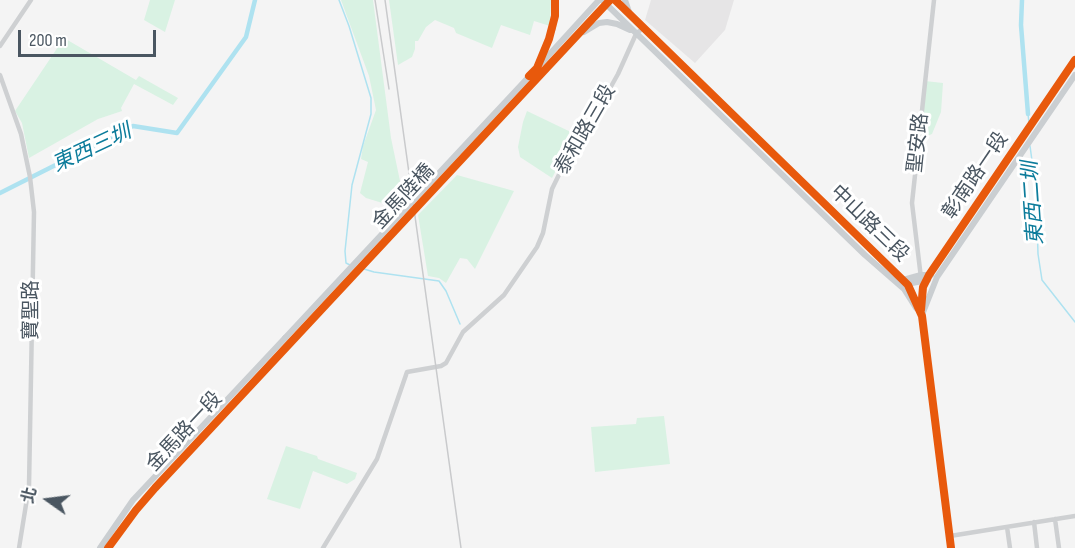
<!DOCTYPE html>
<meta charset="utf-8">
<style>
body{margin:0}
#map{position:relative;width:1075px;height:548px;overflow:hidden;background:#f4f4f4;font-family:"Sofia Sans Condensed","Noto Sans TC",sans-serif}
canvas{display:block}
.north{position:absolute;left:18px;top:470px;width:60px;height:60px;-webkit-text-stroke:4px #fff;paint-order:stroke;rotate:284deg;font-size:16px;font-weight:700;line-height:24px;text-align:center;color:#4a5661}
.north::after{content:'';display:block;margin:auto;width:21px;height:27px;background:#4a5661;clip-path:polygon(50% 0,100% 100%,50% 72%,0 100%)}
.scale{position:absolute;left:18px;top:30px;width:138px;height:27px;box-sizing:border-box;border:3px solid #4a5661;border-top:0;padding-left:8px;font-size:18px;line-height:21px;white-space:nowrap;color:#4a5661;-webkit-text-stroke:4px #fff;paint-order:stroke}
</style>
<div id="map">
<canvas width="1075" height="548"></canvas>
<div class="north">北</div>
<div class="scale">200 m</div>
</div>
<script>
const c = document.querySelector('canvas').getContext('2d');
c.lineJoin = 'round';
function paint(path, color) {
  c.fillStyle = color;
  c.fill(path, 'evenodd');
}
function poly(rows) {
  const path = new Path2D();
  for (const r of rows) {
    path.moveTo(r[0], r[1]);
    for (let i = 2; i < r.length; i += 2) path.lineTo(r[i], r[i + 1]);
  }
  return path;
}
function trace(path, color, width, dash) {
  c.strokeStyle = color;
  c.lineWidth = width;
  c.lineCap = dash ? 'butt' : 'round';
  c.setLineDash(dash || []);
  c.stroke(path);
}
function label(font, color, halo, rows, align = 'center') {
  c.font = font + ' "Sofia Sans Condensed","Noto Sans TC",sans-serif';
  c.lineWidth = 6;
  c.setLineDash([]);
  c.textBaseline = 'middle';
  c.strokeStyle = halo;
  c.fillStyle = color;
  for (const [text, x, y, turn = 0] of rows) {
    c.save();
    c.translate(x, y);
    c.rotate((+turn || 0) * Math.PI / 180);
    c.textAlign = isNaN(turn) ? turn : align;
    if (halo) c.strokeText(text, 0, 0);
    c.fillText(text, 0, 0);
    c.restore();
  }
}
paint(poly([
 [651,0,734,0,725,30,695,63,645,20]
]), '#e6e5e6');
paint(poly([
 [150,0,175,0,165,32,144,20],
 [341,0,373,0,391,138,405,205,399,208,366,198,360,193,368,162,361,159,363,146,376,110,369,76],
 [389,0,551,0,550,26,534,21,530,35,501,25,492,48,456,33,454,28,435,20,426,27,418,41,415,41,415,49,412,57,398,65],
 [64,38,136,80,139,76,178,98,173,105,134,84,121,108,122,111,98,119,29,158,22,123,15,111],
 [925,81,943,83,941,112,932,134,919,139],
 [527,111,575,134,552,178,520,157,518,147,523,122],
 [457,175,514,191,475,269,467,259,460,258,446,283,439,278,428,276,418,215],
 [664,416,670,464,595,472,591,427,636,424,637,418],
 [286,446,317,456,318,459,357,473,355,479,347,484,313,471,300,509,267,499]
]), '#d9f2e3');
trace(poly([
 [339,0,349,26,371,98,371,114,352,185,345,251,346,263,350,265],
 [1028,114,1029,123],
 [1030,146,1036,190,1038,254,1042,280,1075,322],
 [364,269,374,272,439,281,446,291,460,324]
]), '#aee2f0', 1.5);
trace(poly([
 [1022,0,1021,25,1028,114],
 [0,193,133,126,177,133,246,37,255,0]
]), '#aee2f0', 4.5);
trace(poly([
 [0,46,31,0],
 [0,75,21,134,30,177,34,212,29,486,19,548],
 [921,278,912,203,934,0],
 [1055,519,1059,548],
 [1034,522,1037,548],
 [1007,527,1010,548],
 [950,536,1075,516],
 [323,548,377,459,407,372,441,366,446,363,463,332,504,295,537,247,543,233,552,189,573,146,600,106,618,74,636,34,643,28]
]), '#ced0d2', 4.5);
trace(poly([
 [602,0,865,255,904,289,916,308],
 [615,0,908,285,922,316,951,548],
 [625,0,629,12],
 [584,32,599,23,607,22,617,24,630,30],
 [538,65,553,28,555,0],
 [537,68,599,0],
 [542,73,610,0],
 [901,282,903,280,921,275,931,275],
 [906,286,912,283,928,280],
 [921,309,923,287,929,275,1075,60],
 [922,315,937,277,1075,75],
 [100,548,133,500,285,338],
 [108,548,136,510,155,488,290,343]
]), '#caced1', 6);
trace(poly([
 [375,0,389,89],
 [385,0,461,548]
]), '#c9cacc', 1.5);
trace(poly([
 [285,338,537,68],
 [290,343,542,73]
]), '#caced1', 6);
trace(poly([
 [615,0,908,285,922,316,951,548],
 [529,76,537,68,549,39,555,16,555,0],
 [921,310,923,287,929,275,1075,60],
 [108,548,136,510,155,488,610,0]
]), '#e8590c', 8);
label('20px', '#4a5661', '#fff', [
 ["泰和路三段",586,130,-60],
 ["聖安路",919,143,-84],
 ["彰南路一段",976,176,-56],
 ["金馬陸橋",404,197,-47],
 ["中山路三段",869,224,44],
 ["寶聖路",32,310,-90],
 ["金馬路一段",185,432,-47]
]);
label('italic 21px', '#0c7c9b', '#fff', [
 ["東西三圳",92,149,-25],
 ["東西二圳",1034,203,-94]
]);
</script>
